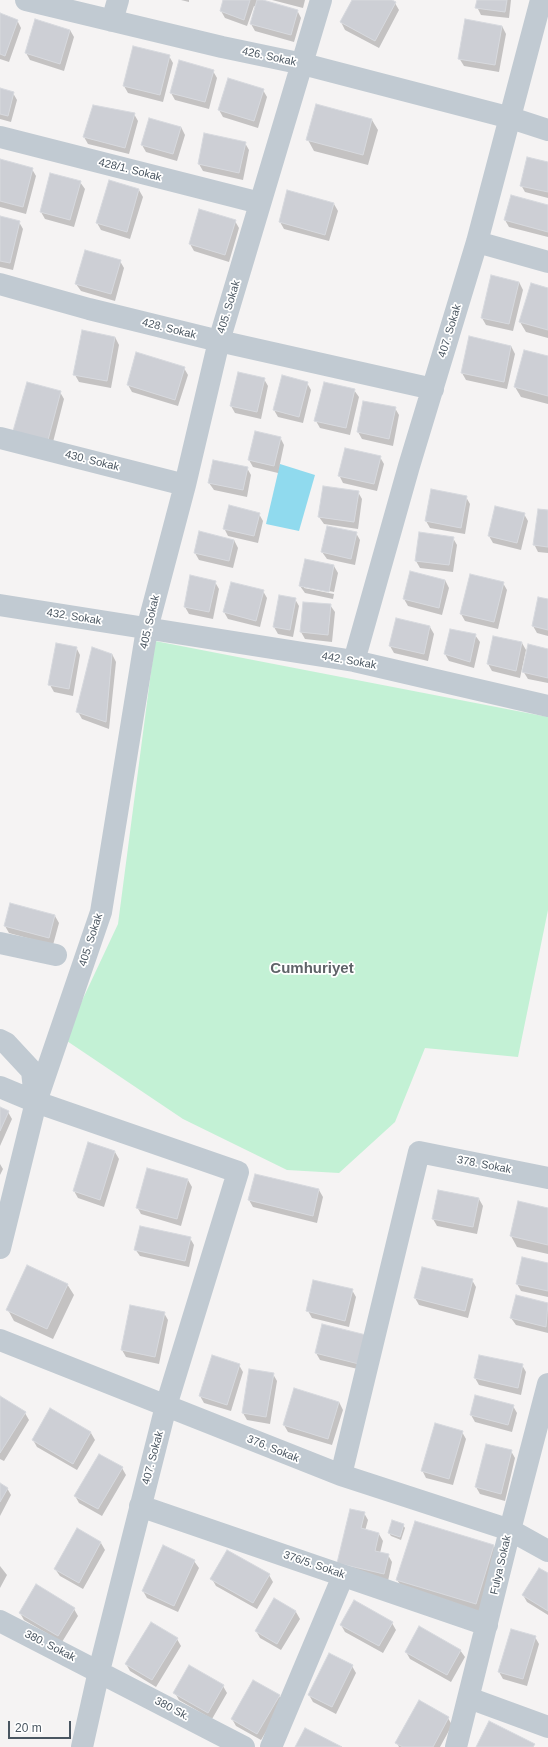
<!DOCTYPE html>
<style>
body{margin:0}
#map{position:relative;width:548px;height:1747px;overflow:hidden;background:#f5f3f3;font-family:Arial,sans-serif}
canvas{display:block}
.scale{position:absolute;left:8px;top:1721px;width:63px;height:18px;box-sizing:border-box;border:2px solid #4a5661;border-top:0;padding-left:5px;font-size:12px;line-height:14px;white-space:nowrap;color:#4a5661;-webkit-text-stroke:3px #fff;paint-order:stroke}
</style>
<div id="map">
<canvas width="548" height="1747"></canvas>
<div class="scale">20 m</div>
</div>
<script>
const c = document.querySelector('canvas').getContext('2d');
c.lineJoin = 'round';
function paint(path, color) {
  c.fillStyle = color;
  c.fill(path, 'evenodd');
}
function poly(rows) {
  const path = new Path2D();
  for (const r of rows) {
    path.moveTo(r[0], r[1]);
    for (let i = 2; i < r.length; i += 2) path.lineTo(r[i], r[i + 1]);
  }
  return path;
}
function trace(path, color, width, dash) {
  c.strokeStyle = color;
  c.lineWidth = width;
  c.lineCap = dash ? 'butt' : 'round';
  c.setLineDash(dash || []);
  c.stroke(path);
}
function label(font, color, halo, rows, align = 'center') {
  c.font = font + ' Arial,sans-serif';
  c.lineWidth = 3.5;
  c.setLineDash([]);
  c.textBaseline = 'middle';
  c.strokeStyle = halo;
  c.fillStyle = color;
  for (const [text, x, y, turn = 0] of rows) {
    c.save();
    c.translate(x, y);
    c.rotate((+turn || 0) * Math.PI / 180);
    c.textAlign = isNaN(turn) ? turn : align;
    if (halo) c.strokeText(text, 0, 0);
    c.fillText(text, 0, 0);
    c.restore();
  }
}
paint(poly([
 [155,641,548,717,548,910,518,1057,425,1048,395,1122,339,1173,287,1170,183,1119,64,1039,118,924]
]), '#c3f1d5');
paint(poly([
 [280,464,315,475,299,531,266,524]
]), '#90daee');
paint(poly([
 [181,0,189,0,189,2],
 [225,0,260,0,297,10,301,18,294,42,255,31,251,24,256,7,254,6,247,26,225,18,221,11],
 [272,0,305,0,303,8],
 [353,0,390,0,395,3,399,10,379,48,345,30,341,22],
 [478,0,511,0,509,18,481,15,477,7],
 [0,15,17,20,21,28,9,62,0,59],
 [502,26,506,34,499,72,464,66,459,58],
 [70,30,74,37,64,71,30,60,26,53],
 [169,56,173,63,163,102,128,93,124,86],
 [213,71,217,78,209,109,175,100,171,93],
 [0,90,13,93,17,100,11,122,0,119],
 [263,90,267,97,258,128,223,117,219,110],
 [134,114,138,121,129,154,88,144,84,137],
 [149,119,181,127,185,135,177,161,146,152,142,145],
 [372,120,378,130,368,165,314,151,308,140],
 [245,143,249,150,243,180,203,171,199,164],
 [548,163,548,198,525,192,521,185],
 [0,165,32,169,36,176,26,214,0,207],
 [110,181,139,190,143,197,130,239,101,230,97,223],
 [80,182,85,189,74,227,45,219,41,212],
 [334,204,338,211,329,241,284,229,280,222],
 [548,206,548,237,509,227,505,220],
 [0,217,19,222,23,229,13,270,0,267],
 [235,221,239,228,229,262,194,251,190,244],
 [120,261,124,268,115,301,81,291,76,284],
 [519,282,523,290,513,331,486,325,482,318],
 [548,289,548,338,526,332,520,322],
 [115,337,119,345,111,388,79,382,75,375],
 [469,338,511,346,515,354,507,389,466,380,462,373],
 [548,357,548,404,521,397,515,387],
 [184,368,188,375,178,406,132,392,128,385],
 [264,379,268,386,261,419,235,413,231,406],
 [307,383,311,390,303,423,278,417,274,410],
 [354,390,359,397,350,435,320,428,316,421],
 [60,392,64,399,52,446,19,438],
 [395,408,399,415,393,446,362,439,358,432],
 [280,437,284,445,278,473,253,467,249,460],
 [380,457,384,464,377,491,343,483,339,475],
 [247,468,251,475,247,497,214,490,209,483],
 [358,492,362,499,358,529,324,524,319,517],
 [466,497,470,504,465,534,430,528,426,521],
 [548,511,548,553,538,552,534,544],
 [259,514,263,521,258,543,228,536,224,528],
 [524,514,528,521,521,550,493,543,489,536],
 [356,533,360,540,355,565,327,559,322,552],
 [453,538,457,545,453,572,420,568,416,561],
 [234,540,238,548,233,568,199,560,195,553],
 [334,566,338,573,334,592,304,586,304,588,334,594,333,599,305,593,300,586],
 [445,580,449,588,442,615,408,606,404,599],
 [215,582,219,589,213,619,189,614,185,607],
 [503,583,507,590,498,629,465,621,461,614],
 [263,591,267,598,260,627,228,619,224,612],
 [295,599,299,606,293,637,278,634,274,627],
 [548,600,548,636,537,633,533,626],
 [304,603,330,605,335,612,332,642,305,639,301,632],
 [430,627,434,634,428,661,394,653,390,646],
 [475,635,480,642,474,668,449,661,445,654],
 [522,643,526,650,520,678,492,671,488,664],
 [76,647,80,655,73,696,54,692,50,685],
 [548,650,548,683,528,679,523,671],
 [112,654,116,662,109,729,82,719,78,712],
 [11,904,55,916,59,923,53,945,9,933,5,926],
 [0,1108,8,1112,12,1119,0,1146],
 [115,1152,119,1159,104,1207,78,1198,74,1191],
 [0,1164,3,1169,0,1175],
 [148,1169,188,1180,192,1187,181,1226,141,1214,137,1207],
 [256,1175,319,1190,323,1197,317,1223,253,1207,249,1200],
 [479,1199,483,1206,477,1234,437,1226,433,1219],
 [548,1209,548,1254,517,1247,511,1236],
 [190,1238,194,1245,189,1267,140,1256,135,1249],
 [548,1264,548,1297,521,1291,517,1284],
 [472,1280,476,1287,468,1318,419,1305,415,1298],
 [67,1284,74,1295,53,1339,14,1321,8,1310],
 [352,1290,356,1297,349,1327,312,1318,308,1311],
 [517,1297,548,1304,548,1333,516,1325,511,1318],
 [164,1313,168,1320,159,1364,126,1357,122,1350],
 [365,1336,362,1370,320,1360,316,1353],
 [480,1356,522,1365,526,1372,521,1395,479,1385,475,1378],
 [239,1365,243,1372,231,1411,204,1403,200,1396],
 [273,1374,277,1381,270,1424,247,1420,243,1413],
 [0,1398,25,1413,29,1420,4,1461,0,1459],
 [339,1402,343,1410,332,1445,288,1432,284,1425],
 [513,1406,517,1413,512,1432,475,1422,471,1415],
 [462,1432,466,1439,453,1485,426,1478,422,1470],
 [91,1433,95,1440,77,1470,37,1447,33,1440],
 [511,1451,515,1458,505,1501,480,1494,476,1487],
 [122,1468,126,1475,102,1516,79,1503,75,1496],
 [0,1484,7,1488,11,1495,0,1516],
 [364,1513,368,1520,365,1531,379,1534,383,1541,380,1553,388,1555,392,1562,388,1581,342,1570],
 [416,1522,494,1546,500,1556,482,1614,404,1590,397,1580],
 [403,1525,405,1528,401,1540,391,1536,389,1533],
 [101,1543,105,1550,83,1589,60,1576,55,1569],
 [194,1561,199,1568,178,1612,147,1598,143,1591],
 [0,1566,7,1575,0,1588],
 [269,1575,273,1582,257,1609,216,1586,212,1579],
 [548,1575,548,1615,527,1602,523,1595],
 [275,1599,296,1612,300,1619,281,1650,260,1638,256,1631],
 [74,1609,78,1616,62,1642,24,1620,20,1613],
 [392,1623,396,1630,383,1653,345,1632,341,1625],
 [535,1637,539,1644,527,1686,503,1679,499,1672],
 [177,1639,181,1646,156,1687,130,1671,126,1664],
 [460,1650,465,1657,451,1682,410,1659,406,1652],
 [352,1666,356,1673,336,1714,313,1702,309,1695],
 [223,1686,227,1693,212,1719,179,1700,175,1693],
 [279,1696,283,1703,261,1740,236,1726,232,1719],
 [448,1718,452,1725,440,1747,399,1747,397,1743]
]), '#0003');
const building = poly([
 [223,0,250,0,244,20,220,11,223,0],
 [257,0,263,0,298,10,291,35,250,24,257,0],
 [352,0,392,0,396,2,375,41,340,22,352,0],
 [477,0,507,0,505,12,475,8,477,0],
 [0,13,18,20,5,56,0,54,0,13],
 [35,19,70,30,60,64,25,53,35,19],
 [465,19,502,26,495,65,458,59,465,19],
 [133,46,170,55,160,95,123,86,133,46],
 [179,60,214,70,205,102,170,93,179,60],
 [228,78,264,89,254,121,218,110,228,78],
 [0,88,14,92,8,116,0,114,0,88],
 [316,104,372,119,363,155,306,140,316,104],
 [93,105,135,113,125,148,83,137,93,105],
 [149,118,181,127,173,154,141,145,149,118],
 [204,133,246,142,239,173,198,164,204,133],
 [527,157,548,162,548,192,520,186,527,157],
 [0,159,33,168,23,207,0,201,0,159],
 [50,173,81,181,70,220,40,212,50,173],
 [109,180,139,189,127,232,96,223,109,180],
 [287,190,334,203,325,235,279,222,287,190],
 [511,195,548,205,548,232,504,220,511,195],
 [199,209,236,220,225,255,189,244,199,209],
 [0,216,20,221,10,263,0,261,0,216],
 [85,250,121,260,111,294,75,284,85,250],
 [491,275,519,282,509,324,481,318,491,275],
 [531,283,548,288,548,330,519,322,531,283],
 [82,330,115,337,107,381,73,375,82,330],
 [469,336,511,346,504,382,461,373,469,336],
 [524,350,548,356,548,396,514,387,524,350],
 [136,352,185,367,175,400,127,385,136,352],
 [238,372,265,378,257,412,230,406,238,372],
 [282,375,308,382,299,417,273,410,282,375],
 [27,382,61,391,48,440,13,431,27,382],
 [324,382,355,389,346,428,314,421,324,382],
 [363,401,396,407,389,439,357,432,363,401],
 [255,431,281,437,274,466,248,460,255,431],
 [345,448,381,456,374,484,338,476,345,448],
 [213,460,248,467,243,490,208,483,213,460],
 [323,486,359,491,354,522,318,517,323,486],
 [431,489,467,496,461,528,425,521,431,489],
 [229,505,260,513,254,536,223,529,229,505],
 [495,506,525,513,517,543,488,536,495,506],
 [538,509,548,510,548,547,533,545,538,509],
 [327,526,357,532,351,559,321,552,327,526],
 [199,531,234,540,229,561,194,553,199,531],
 [419,532,454,537,449,565,415,561,419,532],
 [305,559,334,565,329,592,299,586,305,559],
 [410,571,445,580,439,608,403,599,410,571],
 [470,574,504,582,494,622,460,614,470,574],
 [190,575,216,581,209,612,184,607,190,575],
 [231,582,264,590,256,621,223,612,231,582],
 [279,595,296,598,290,630,273,627,279,595],
 [538,597,548,599,548,630,532,626,538,597],
 [303,602,331,604,328,635,300,632,303,602],
 [396,618,430,626,424,654,389,646,396,618],
 [450,629,476,634,470,662,444,654,450,629],
 [493,636,522,642,516,671,487,664,493,636],
 [56,643,77,647,69,689,48,685,56,643],
 [528,644,548,649,548,678,522,672,528,644],
 [92,647,112,654,106,722,76,712,92,647],
 [10,903,55,915,49,938,4,926,10,903],
 [0,1107,9,1111,0,1131,0,1107],
 [88,1142,115,1151,100,1200,73,1191,88,1142],
 [147,1168,188,1179,177,1219,136,1208,147,1168],
 [255,1174,319,1189,313,1216,248,1200,255,1174],
 [438,1190,479,1198,473,1227,432,1219,438,1190],
 [518,1201,548,1208,548,1245,510,1236,518,1201],
 [140,1226,191,1237,185,1261,134,1250,140,1226],
 [522,1257,548,1263,548,1291,516,1284,522,1257],
 [27,1265,68,1284,47,1329,6,1310,27,1265],
 [422,1267,473,1279,465,1311,414,1298,422,1267],
 [313,1280,353,1289,345,1321,306,1311,313,1280],
 [516,1295,548,1303,546,1327,510,1318,516,1295],
 [130,1305,165,1312,155,1357,121,1350,130,1305],
 [322,1324,366,1335,359,1364,315,1353,322,1324],
 [212,1355,240,1364,227,1405,199,1396,212,1355],
 [479,1355,523,1364,518,1388,474,1378,479,1355],
 [249,1369,274,1373,266,1417,242,1413,249,1369],
 [294,1388,339,1402,328,1439,283,1425,294,1388],
 [475,1395,514,1405,508,1425,470,1415,475,1395],
 [0,1396,26,1412,0,1453,0,1396],
 [50,1408,91,1432,73,1464,32,1440,50,1408],
 [435,1423,463,1431,449,1479,421,1471,435,1423],
 [486,1444,512,1450,501,1494,475,1487,486,1444],
 [99,1454,123,1467,98,1509,74,1496,99,1454],
 [0,1483,8,1488,0,1502,0,1483],
 [350,1509,365,1512,361,1528,379,1533,375,1551,389,1554,384,1574,337,1563,350,1509],
 [392,1520,404,1524,400,1537,388,1533,392,1520],
 [415,1521,494,1545,476,1604,396,1580,415,1521],
 [77,1528,101,1542,79,1583,54,1569,77,1528],
 [163,1545,195,1560,174,1606,142,1591,163,1545],
 [227,1550,270,1574,253,1603,210,1579,227,1550],
 [539,1568,548,1573,548,1611,522,1595,539,1568],
 [36,1584,75,1608,58,1636,19,1613,36,1584],
 [274,1598,296,1611,277,1644,255,1631,274,1598],
 [354,1600,393,1622,379,1646,340,1625,354,1600],
 [151,1622,178,1638,152,1680,125,1664,151,1622],
 [419,1626,461,1650,447,1675,405,1652,419,1626],
 [511,1629,536,1636,523,1679,498,1672,511,1629],
 [329,1653,353,1665,332,1707,308,1695,329,1653],
 [189,1665,224,1685,208,1713,173,1693,189,1665],
 [253,1680,280,1695,257,1734,231,1719,253,1680],
 [419,1700,449,1717,433,1747,403,1747,395,1743,419,1700],
 [489,1721,535,1744,533,1747,476,1747,489,1721],
 [305,1728,342,1747,295,1747,305,1728]
]);
paint(building, '#cdcfd5');
trace(building, '#d7d9de', 1);
trace(poly([
 [26,0,222,47,303,64,511,118,548,130],
 [112,21,118,0],
 [0,137,260,203],
 [477,242,548,262],
 [0,284,89,309,219,341,433,389],
 [0,438,185,485],
 [0,605,354,661,548,706],
 [354,661,409,466,477,242,541,0],
 [0,943,56,955],
 [0,1040,6,1043,32,1071,35,1099],
 [0,1087,36,1102,238,1172,166,1406,99,1671,82,1747],
 [0,1248,36,1102,101,912,147,629,185,485,219,341,321,0],
 [0,1340,341,1475,510,1530,548,1551],
 [341,1475,419,1152,548,1178],
 [140,1506,487,1625],
 [0,1621,244,1747],
 [469,1698,548,1727],
 [271,1747,343,1576],
 [456,1747,510,1530,548,1384]
]), '#c1cad2', 22);
label('11px', '#4a5661', '#fff', [
 ["426. Sokak",269,57,12],
 ["428/1. Sokak",130,170,14],
 ["405. Sokak",229,307,-73],
 ["428. Sokak",169,329,14],
 ["407. Sokak",450,331,-73],
 ["430. Sokak",92,461,14],
 ["432. Sokak",74,617,9],
 ["405. Sokak",150,622,-77],
 ["442. Sokak",349,661,10],
 ["405. Sokak",91,940,-72],
 ["378. Sokak",484,1165,11],
 ["376. Sokak",273,1449,22],
 ["407. Sokak",153,1458,-75],
 ["376/5. Sokak",314,1565,19],
 ["Fulya Sokak",501,1565,-77],
 ["380. Sokak",50,1646,27],
 ["380 Sk.",172,1709,28]
]);
label('bold 15px', '#5f6368', '#fff', [
 ["Cumhuriyet",312,969]
]);
</script>
